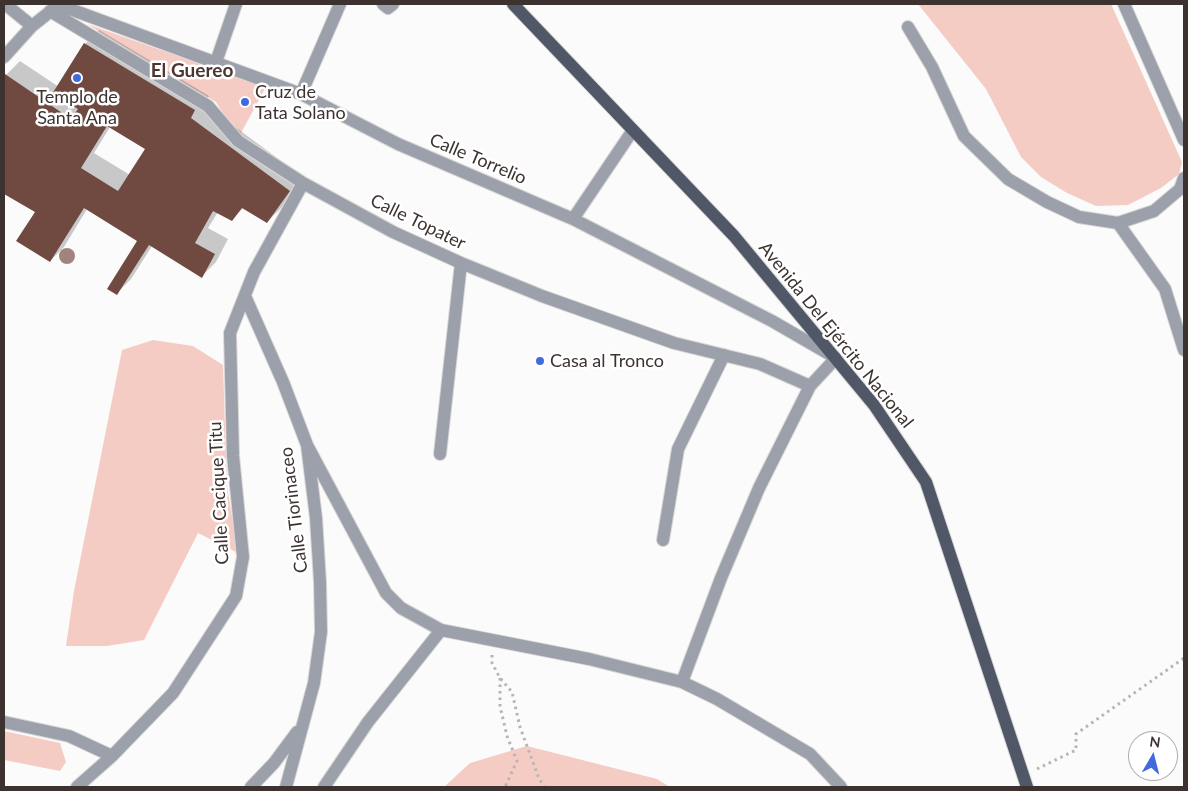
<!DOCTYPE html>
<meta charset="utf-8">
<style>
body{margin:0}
#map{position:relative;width:1188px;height:791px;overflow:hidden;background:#fbfbfb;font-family:Lato,sans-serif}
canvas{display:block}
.frame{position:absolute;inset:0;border:5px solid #3c322f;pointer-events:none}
.north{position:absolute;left:1128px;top:731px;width:50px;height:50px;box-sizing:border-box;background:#fff;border:1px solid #b1adac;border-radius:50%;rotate:8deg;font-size:14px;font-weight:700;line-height:20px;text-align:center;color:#3c322f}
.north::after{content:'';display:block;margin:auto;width:18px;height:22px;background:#416bdd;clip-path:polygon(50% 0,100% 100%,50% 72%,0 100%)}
</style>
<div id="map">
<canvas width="1188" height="791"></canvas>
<div class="frame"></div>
<div class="north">N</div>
</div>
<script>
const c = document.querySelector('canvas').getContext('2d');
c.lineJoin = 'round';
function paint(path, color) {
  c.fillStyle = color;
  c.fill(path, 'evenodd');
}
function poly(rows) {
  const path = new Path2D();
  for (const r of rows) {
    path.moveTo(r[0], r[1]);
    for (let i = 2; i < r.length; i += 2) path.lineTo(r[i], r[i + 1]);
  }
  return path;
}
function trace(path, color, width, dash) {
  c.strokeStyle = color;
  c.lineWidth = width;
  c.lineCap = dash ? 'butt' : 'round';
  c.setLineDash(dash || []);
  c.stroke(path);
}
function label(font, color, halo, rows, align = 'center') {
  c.font = font + ' Lato,sans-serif';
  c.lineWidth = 5;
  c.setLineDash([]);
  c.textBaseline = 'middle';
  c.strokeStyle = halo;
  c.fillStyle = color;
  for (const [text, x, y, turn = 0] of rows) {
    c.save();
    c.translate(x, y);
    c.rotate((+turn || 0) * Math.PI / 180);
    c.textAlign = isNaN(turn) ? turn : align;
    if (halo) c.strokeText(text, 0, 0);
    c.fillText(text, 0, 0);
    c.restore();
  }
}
paint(poly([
 [918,4,1111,4,1182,162,1179,174,1161,188,1128,205,1096,206,1067,193,1041,177,1021,157,986,89],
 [87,24,266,87,241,133,224,115,216,102],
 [153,340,193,346,223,365,227,486,238,553,198,533,144,640,107,646,66,646,74,591,122,350],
 [4,731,60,743,66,762,60,771,4,760],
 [527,746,657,779,670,787,444,787,470,763]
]), '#f5ccc3');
paint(poly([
 [99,30,209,96,204,104,303,177,281,208,267,222,244,207,232,219,218,212,208,228,228,239,216,262,202,276,152,246,131,279,117,293,139,240,87,209,64,247,50,261,37,212,4,192,4,77,20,61,59,87,85,44],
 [110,127,147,148,130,175,94,153]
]), '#0003');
paint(poly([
 [84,43,195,110,191,118,290,191,267,223,242,208,232,221,213,211,195,243,215,254,202,278,149,245,117,295,107,289,137,241,84,208,50,262,16,241,35,212,4,194,4,75,5,74,71,119,78,109,52,94],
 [107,126,145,149,118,191,81,168]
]), '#704a41');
const minor = poly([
 [5,4,32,26],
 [383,4,388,8,393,4],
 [1124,4,1184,140],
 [59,5,301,94,398,144,573,219,772,321,836,358,810,386,759,488,721,578,682,682],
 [50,11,208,106,238,141,303,183,393,232,461,263,542,296,674,343,760,364,810,386],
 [908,27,932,67,964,136,1008,179,1047,202,1079,217,1118,223,1154,211,1180,189,1184,178],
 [4,57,32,26,56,7],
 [216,62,236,4],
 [301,94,340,4],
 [573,219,633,130],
 [1118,223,1165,289,1184,350],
 [245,296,283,382,307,445,316,518,320,582,321,632,314,683,286,787],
 [307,445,386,593,401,608,441,630,589,659,682,682,717,699,810,754,841,787],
 [440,454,461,263],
 [663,540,678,449,724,355],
 [4,722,69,736,112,756],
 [77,787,112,756,173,693,236,596,243,557,233,456,230,333,254,272,303,183],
 [251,787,274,763,297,732],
 [324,787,368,722,441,630]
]);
const major = poly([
 [513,4,734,236,874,405,926,482,1027,787]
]);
trace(minor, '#d9d7d6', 14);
trace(major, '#d9d7d6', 14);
trace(poly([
 [492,655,492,663,500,678,512,692,520,727,538,776,544,787],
 [500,678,500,706,507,736,517,761,505,787],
 [1037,769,1076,750,1076,734,1184,658]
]), '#b7b4b3', 3, [2.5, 4]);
trace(minor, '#9ca0aa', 12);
trace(major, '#505767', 12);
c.fillStyle = '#a2847e';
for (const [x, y] of [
 [67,256]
]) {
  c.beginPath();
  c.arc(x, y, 8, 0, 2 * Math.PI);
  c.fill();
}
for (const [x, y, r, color] of [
 [77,78,5,"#416bdd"],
 [245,102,5,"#416bdd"],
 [540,361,5,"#416bdd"]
]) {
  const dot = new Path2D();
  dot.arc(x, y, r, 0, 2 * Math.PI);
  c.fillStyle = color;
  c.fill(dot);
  trace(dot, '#fff', 2);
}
label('18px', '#3c322f', '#fff', [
 ["Cruz de",255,92],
 ["Tata Solano",255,113],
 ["Templo de",77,97,"center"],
 ["Santa Ana",77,118,"center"],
 ["Casa al Tronco",550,361]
], 'left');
label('18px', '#3c322f', '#fff', [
 ["Calle Torrelio",478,159,23],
 ["Calle Topater",418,222,26],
 ["Avenida Del Ejército Nacional",836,335,51],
 ["Calle Cacique Titu",219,493,-93],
 ["Calle Tiorinaceo",294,510,-97]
]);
label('bold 19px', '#4c3632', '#fff', [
 ["El Guereo",192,71]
]);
</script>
